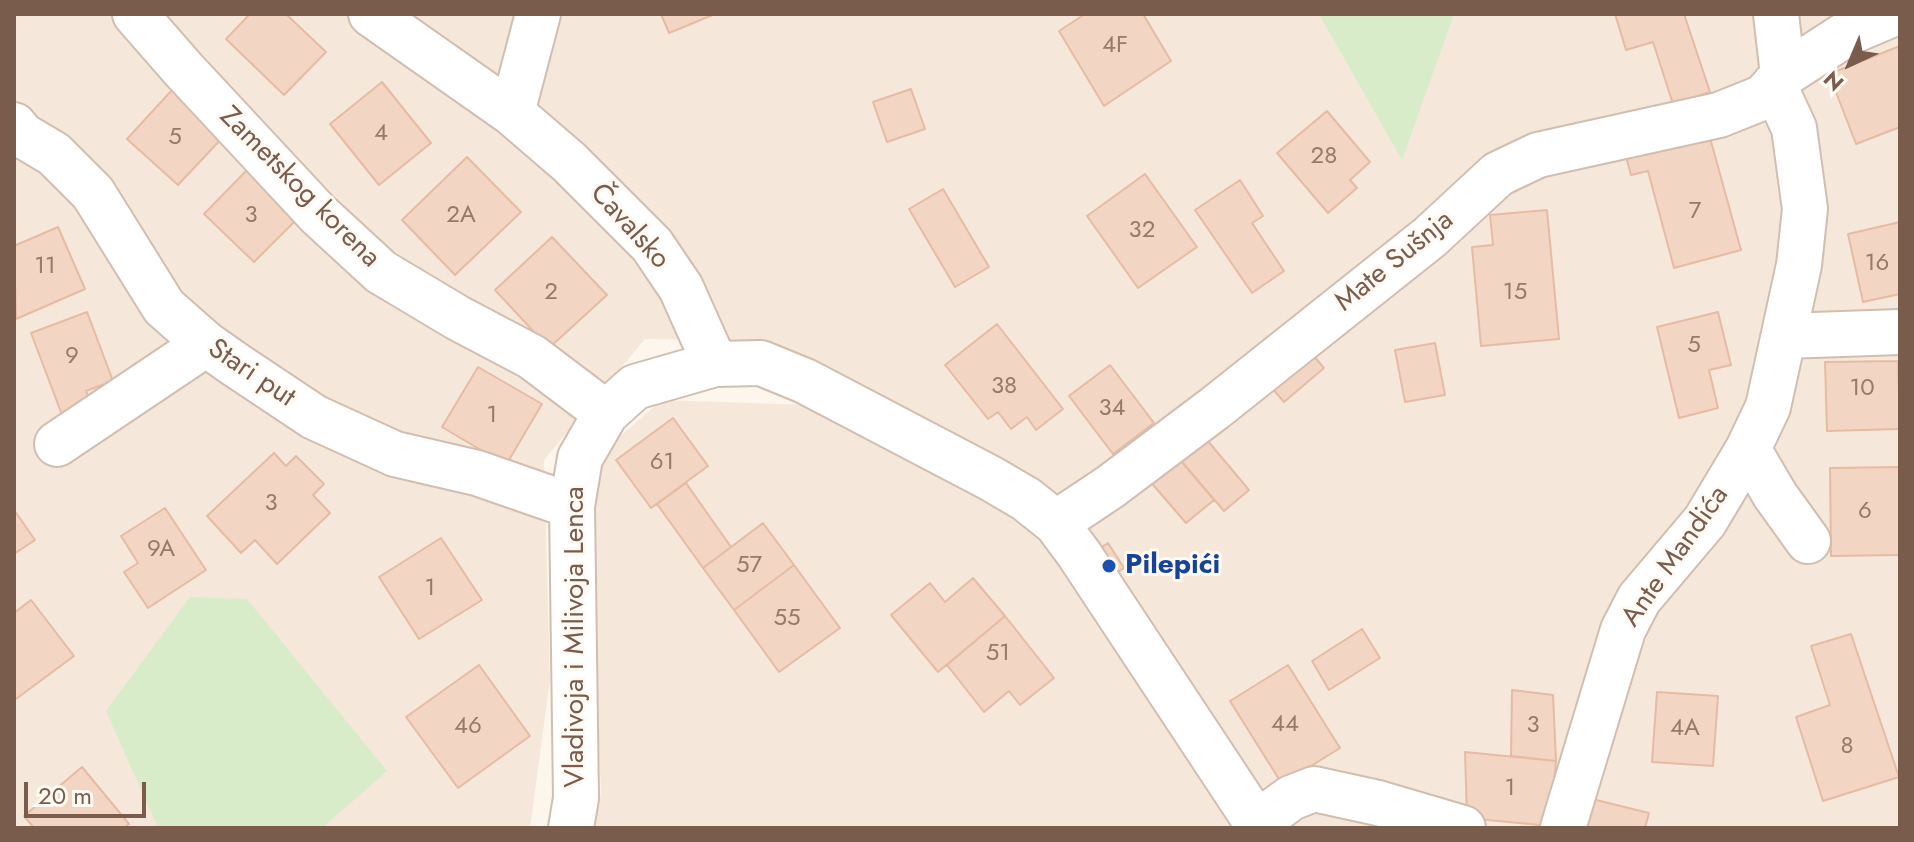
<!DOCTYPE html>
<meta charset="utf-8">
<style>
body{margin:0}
#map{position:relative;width:1914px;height:842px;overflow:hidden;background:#fdf6ec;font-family:Jost,sans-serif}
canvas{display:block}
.frame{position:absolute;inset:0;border:16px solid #7a5c4d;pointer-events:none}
.north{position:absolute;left:1810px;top:24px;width:80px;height:80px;-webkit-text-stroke:6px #fffaf3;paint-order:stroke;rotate:224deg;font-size:22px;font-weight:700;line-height:32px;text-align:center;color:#7a5c4d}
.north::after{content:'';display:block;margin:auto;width:28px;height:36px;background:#7a5c4d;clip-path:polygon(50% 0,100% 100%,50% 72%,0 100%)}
.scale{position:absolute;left:24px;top:782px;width:122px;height:36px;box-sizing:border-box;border:4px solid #7a5c4d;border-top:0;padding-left:10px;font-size:24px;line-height:28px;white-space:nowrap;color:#7a5c4d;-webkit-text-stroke:6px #fffaf3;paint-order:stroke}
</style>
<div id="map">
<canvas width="1914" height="842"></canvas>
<div class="frame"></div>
<div class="north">N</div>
<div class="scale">20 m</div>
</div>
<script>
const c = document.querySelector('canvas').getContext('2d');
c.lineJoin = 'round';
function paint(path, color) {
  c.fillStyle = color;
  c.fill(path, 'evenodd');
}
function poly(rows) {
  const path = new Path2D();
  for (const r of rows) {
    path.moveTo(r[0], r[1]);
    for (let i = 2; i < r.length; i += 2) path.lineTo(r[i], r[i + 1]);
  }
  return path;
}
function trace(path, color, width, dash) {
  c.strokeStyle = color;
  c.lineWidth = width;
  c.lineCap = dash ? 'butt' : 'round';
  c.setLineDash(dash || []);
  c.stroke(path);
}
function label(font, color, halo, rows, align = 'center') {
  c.font = font + ' Jost,sans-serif';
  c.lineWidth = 6;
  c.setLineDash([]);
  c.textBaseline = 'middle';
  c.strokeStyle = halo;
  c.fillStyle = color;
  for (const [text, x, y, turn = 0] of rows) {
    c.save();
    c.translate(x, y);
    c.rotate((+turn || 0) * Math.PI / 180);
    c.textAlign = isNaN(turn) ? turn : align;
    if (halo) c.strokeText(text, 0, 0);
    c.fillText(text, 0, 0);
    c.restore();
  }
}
paint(poly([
 [14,14,1900,14,1900,828,1274,828,1140,611,1045,483,748,340,645,339,544,460,550,680,530,828,14,828],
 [662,400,808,405,1057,538,1244,828,592,828,601,793,590,542,603,451]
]), '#f5e8da');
paint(poly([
 [1319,14,1454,14,1402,160],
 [190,597,247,599,387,771,322,828,158,828,106,711]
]), '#d8ecc9');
const building = poly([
 [250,14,286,14,326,52,284,95,226,39,250,14],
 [661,14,715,14,669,33,661,14],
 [1085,14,1143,14,1171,61,1104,106,1059,31,1085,14],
 [1615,14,1684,14,1710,92,1673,104,1653,42,1626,50,1615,14],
 [1900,46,1900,127,1856,144,1829,74,1900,46],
 [382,82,431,143,379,185,330,124,382,82],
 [911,89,925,129,887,142,873,102,911,89],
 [172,90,223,137,178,185,127,139,172,90],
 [1327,111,1370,162,1350,180,1357,188,1328,213,1277,153,1327,111],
 [1707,127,1741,250,1674,268,1648,171,1631,175,1624,149,1707,127],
 [467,157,521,212,455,275,402,220,467,157],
 [248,169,298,218,254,262,204,214,248,169],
 [1145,174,1197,247,1138,288,1087,216,1145,174],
 [1240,180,1263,216,1252,223,1284,271,1252,293,1195,210,1240,180],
 [943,189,989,267,955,287,909,209,943,189],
 [1547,210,1559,339,1481,346,1472,247,1493,245,1490,215,1547,210],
 [1900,222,1900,294,1863,302,1848,234,1900,222],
 [58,227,85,289,16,319,14,246,58,227],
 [552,237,607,295,549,348,495,290,552,237],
 [87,312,113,381,86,391,93,409,64,420,31,333,87,312],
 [1718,312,1731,365,1709,370,1718,408,1679,418,1657,327,1718,312],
 [997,324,1063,409,1036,430,1027,417,1011,429,998,412,988,419,945,365,997,324],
 [1435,343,1445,395,1405,402,1395,350,1435,343],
 [1305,346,1324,368,1284,402,1265,380,1305,346],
 [1898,361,1900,429,1827,431,1825,362,1898,361],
 [1110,365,1154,423,1113,454,1069,396,1110,365],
 [478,367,542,404,506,465,442,427,478,367],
 [673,418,708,466,651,508,616,460,673,418],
 [1202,434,1249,490,1224,511,1176,455,1202,434],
 [274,453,286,466,296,456,324,484,313,495,330,513,277,564,255,540,241,553,207,516,274,453],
 [1176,455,1214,500,1186,523,1148,479,1176,455],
 [1900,467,1900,555,1831,556,1830,468,1900,467],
 [686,483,731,547,703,568,657,504,686,483],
 [165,508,206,570,148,608,124,572,138,563,121,536,165,508],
 [14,510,35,540,14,554,14,510],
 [763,523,794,565,734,610,703,568,763,523],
 [441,538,482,600,419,639,379,577,441,538],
 [1108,543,1124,568,1116,573,1100,548,1108,543],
 [794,565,840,628,779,672,734,610,794,565],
 [973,578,1005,616,938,672,891,615,930,583,945,602,973,578],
 [31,600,74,656,16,699,14,696,14,613,31,600],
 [1005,616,1054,678,1020,705,1009,691,984,712,947,665,1005,616],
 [1362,629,1380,658,1329,690,1312,661,1362,629],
 [1851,634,1899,777,1823,801,1796,717,1830,705,1811,646,1851,634],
 [479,665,530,736,458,788,406,717,479,665],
 [1288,665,1340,748,1282,784,1230,701,1288,665],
 [1512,690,1553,695,1556,761,1511,756,1512,690],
 [1657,692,1718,696,1713,766,1652,762,1657,692],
 [1465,752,1556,761,1550,826,1467,818,1465,752],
 [82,767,129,824,124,828,34,828,24,816,82,767],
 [1584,797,1649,813,1645,828,1576,828,1584,797]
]);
paint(building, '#f3d5c3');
trace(building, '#e6bba3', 2);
const minor = poly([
 [135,14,183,69,318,214,381,272,458,318,532,357,606,413],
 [371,14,512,113,569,162,652,245,681,288,715,364],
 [1776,14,1783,75],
 [512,113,538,14],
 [14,125,22,135,54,154,93,193,164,307,206,344,236,365,314,417,395,454,477,473,572,506],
 [1784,336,1900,332],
 [57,444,206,344],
 [1748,449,1775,495,1808,541],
 [1056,523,1110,487,1215,408,1430,237,1498,174,1538,155,1719,115,1764,97,1783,75,1848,33,1893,14],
 [1257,823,1291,798,1314,789,1378,803,1463,828],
 [571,828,576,798,572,506,580,458,606,413,635,387,715,364,761,363,805,381,990,478,1026,499,1056,523,1079,554,1260,828],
 [1563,828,1623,630,1639,599,1705,521,1748,449,1768,407,1799,265,1805,209,1794,128,1774,85]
]);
trace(minor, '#d1beb0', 48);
trace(minor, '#fff', 44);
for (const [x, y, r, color] of [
 [1109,566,8,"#1a4fb4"]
]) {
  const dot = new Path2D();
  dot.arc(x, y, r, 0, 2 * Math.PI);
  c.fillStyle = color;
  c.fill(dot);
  trace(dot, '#fffaf3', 3);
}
label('24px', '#987a6a', null, [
 ["4F",1115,46],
 ["4",381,134],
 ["5",175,138],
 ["28",1324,157],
 ["7",1695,212],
 ["3",251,216],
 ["2A",461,216],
 ["32",1142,231],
 ["16",1877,264],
 ["11",45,267],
 ["2",551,293],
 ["15",1515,293],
 ["5",1694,346],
 ["9",72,357],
 ["38",1004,387],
 ["10",1862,389],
 ["34",1112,409],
 ["1",492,416],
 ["61",662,463],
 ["3",271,504],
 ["6",1865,512],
 ["9A",161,550],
 ["57",749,566],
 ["1",430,589],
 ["55",787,619],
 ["51",998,654],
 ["44",1285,725],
 ["3",1533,726],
 ["46",468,727],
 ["4A",1685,729],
 ["8",1847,747],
 ["1",1510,789]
]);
label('28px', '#7a5c4d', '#fffaf3', [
 ["Zametskog korena",299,188,45],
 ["Čavalsko",629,227,48],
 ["Mate Sušnja",1395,262,-39],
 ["Stari put",251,374,34],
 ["Ante Mandića",1676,557,-55],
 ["Vladivoja i Milivoja Lenca",576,637,-90]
]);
label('bold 28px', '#164399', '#fffaf3', [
 ["Pilepići",1125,566]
], 'left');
</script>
